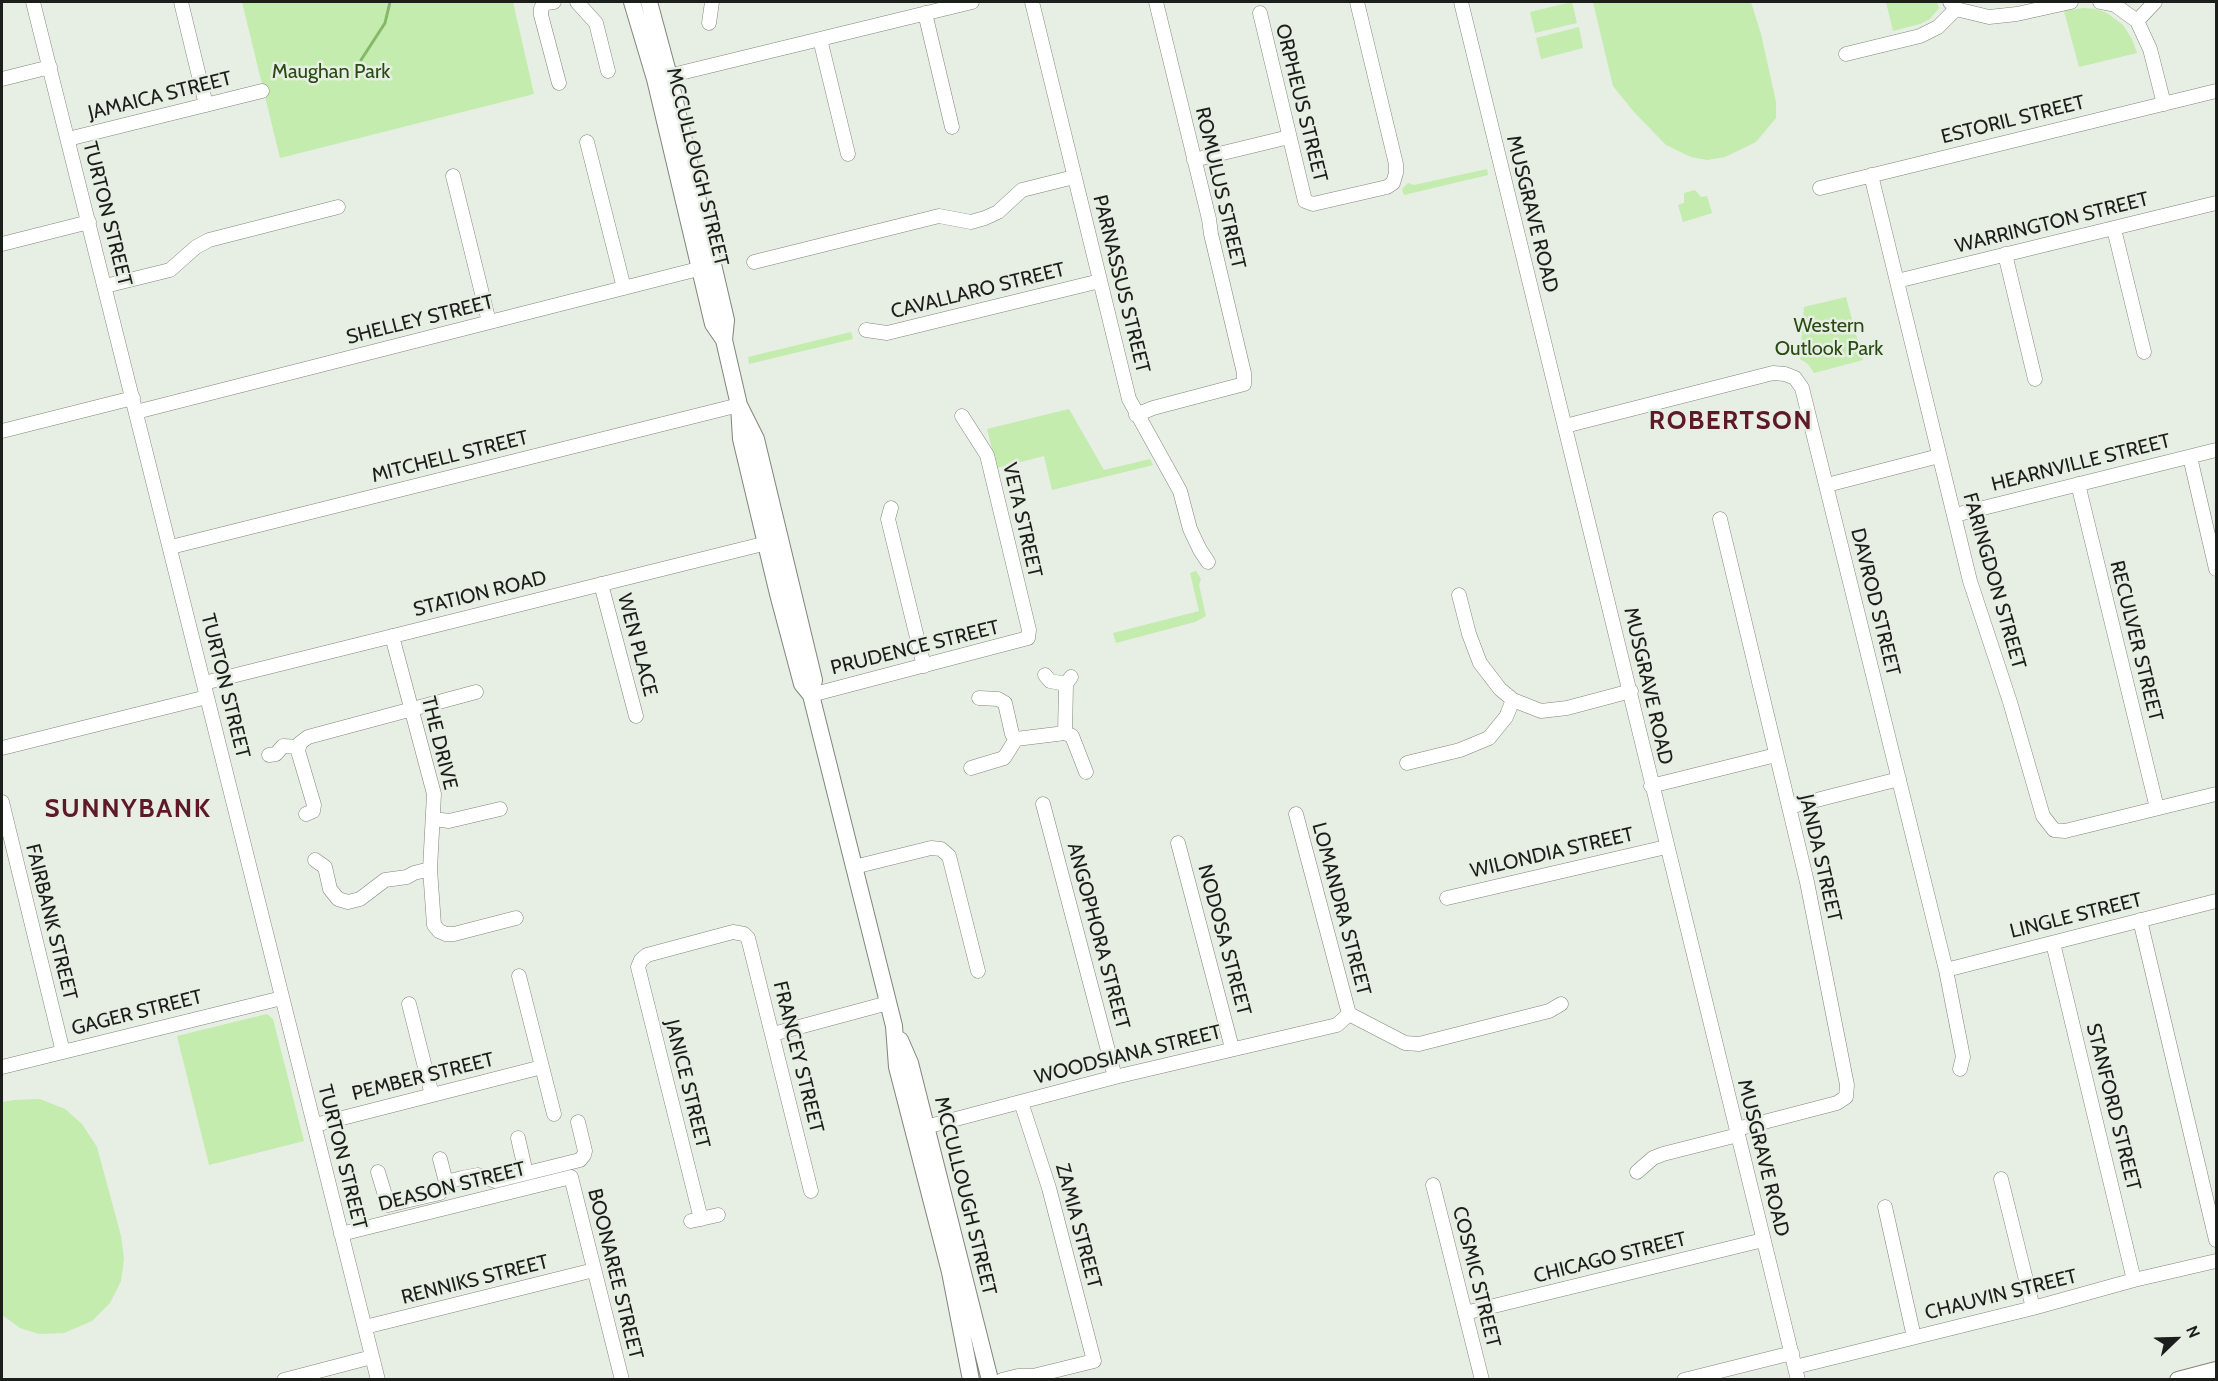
<!DOCTYPE html>
<style>
body{margin:0}
#map{position:relative;width:2218px;height:1381px;overflow:hidden;background:#e7eee4;font-family:Cabin,sans-serif}
canvas{display:block}
.frame{position:absolute;inset:0;border:3px solid #1b1e1a;pointer-events:none}
.north{position:absolute;left:2146px;top:1309px;width:60px;height:60px;-webkit-text-stroke:4px #e7eee4;paint-order:stroke;rotate:67deg;font-size:16px;font-weight:700;line-height:24px;text-align:center;color:#1b1e1a}
.north::after{content:'';display:block;margin:auto;width:21px;height:27px;background:#1b1e1a;clip-path:polygon(50% 0,100% 100%,50% 72%,0 100%)}
</style>
<div id="map">
<canvas width="2218" height="1381"></canvas>
<div class="frame"></div>
<div class="north">N</div>
</div>
<script>
const c = document.querySelector('canvas').getContext('2d');
c.lineJoin = 'round';
function paint(path, color) {
  c.fillStyle = color;
  c.fill(path, 'evenodd');
}
function poly(rows) {
  const path = new Path2D();
  for (const r of rows) {
    path.moveTo(r[0], r[1]);
    for (let i = 2; i < r.length; i += 2) path.lineTo(r[i], r[i + 1]);
  }
  return path;
}
function trace(path, color, width, dash) {
  c.strokeStyle = color;
  c.lineWidth = width;
  c.lineCap = dash ? 'butt' : 'round';
  c.setLineDash(dash || []);
  c.stroke(path);
}
function label(font, color, halo, rows, align = 'center') {
  c.font = font + ' Cabin,sans-serif';
  c.lineWidth = 5;
  c.setLineDash([]);
  c.textBaseline = 'middle';
  c.strokeStyle = halo;
  c.fillStyle = color;
  for (const [text, x, y, turn = 0] of rows) {
    c.save();
    c.translate(x, y);
    c.rotate((+turn || 0) * Math.PI / 180);
    c.textAlign = isNaN(turn) ? turn : align;
    if (halo) c.strokeText(text, 0, 0);
    c.fillText(text, 0, 0);
    c.restore();
  }
}
paint(poly([
 [242,2,513,2,534,94,280,158],
 [1572,2,1577,23,1535,33,1530,12],
 [1593,2,1751,2,1761,34,1776,102,1776,118,1756,142,1725,157,1707,160,1691,157,1666,145,1634,112,1613,86],
 [1886,2,1937,2,1939,8,1930,19,1920,24,1893,31],
 [2083,8,2096,9,2107,13,2123,25,2132,39,2137,53,2079,67,2064,11],
 [1579,27,1583,48,1541,59,1536,38],
 [1487,169,1488,175,1404,195,1402,189,1408,183,1414,185],
 [1695,190,1701,197,1707,196,1712,213,1683,222,1678,205,1684,203,1684,193],
 [1846,297,1863,360,1814,373,1808,364,1800,359,1804,307],
 [851,332,853,339,749,364,748,357],
 [1069,409,1104,470,1150,459,1153,465,1052,490,1044,456,997,468,987,429],
 [1196,571,1201,579,1199,585,1206,616,1195,622,1116,643,1113,633,1199,611,1190,573],
 [267,1014,273,1019,304,1141,209,1165,177,1036],
 [40,1099,65,1109,82,1124,97,1147,121,1236,124,1259,121,1281,110,1303,92,1321,64,1333,39,1334,20,1328,2,1315,2,1102,14,1100]
]), '#c3ecae');
trace(poly([
 [361,60,385,23,390,2]
]), '#85b968', 3);
const minor = poly([
 [33,2,378,1380],
 [181,2,206,105],
 [554,2,546,3,541,8,541,15,559,83],
 [577,2,596,23,608,71],
 [1032,2,1129,399,1180,491,1190,529,1200,550,1208,562],
 [1461,2,1798,1380],
 [1950,2,1956,9,1989,17,2017,14,2071,2],
 [2100,2,2115,5,2137,21,2150,49,2164,104],
 [925,13,952,127],
 [1260,13,1305,201,1313,204,1387,187,1393,183,1396,173,1396,164,1357,2],
 [2137,21,2155,2],
 [709,23,712,2],
 [820,39,848,154],
 [1846,54,1920,36,1938,27,1956,9],
 [660,78,972,2],
 [2,79,50,67],
 [68,139,262,91],
 [587,142,624,288],
 [1194,160,1289,137],
 [1871,175,1970,581,2010,702,2043,816,2054,830,2065,831,2216,794],
 [453,176,489,322],
 [1820,188,2216,91],
 [2114,229,2144,352],
 [2,244,89,222],
 [2005,254,2035,379],
 [754,262,939,216,971,222,985,218,998,212,1022,190,1074,177],
 [1897,281,2216,203],
 [105,286,170,270,196,247,209,240,338,207],
 [866,330,887,333,1100,281],
 [136,412,710,266],
 [1136,415,1153,408,1244,384,1244,373,1211,234,1209,219,1156,2],
 [1565,426,1773,373,1785,374,1795,378,1802,388,1946,970,1963,1057,1960,1069],
 [2,431,133,398],
 [2190,457,2216,569],
 [2078,484,2157,808],
 [1827,485,1939,456],
 [891,508,888,519,924,666],
 [1955,515,2216,450],
 [1720,519,1807,882,1847,1085,1846,1097,1837,1103,1737,1129],
 [171,547,739,405],
 [601,584,636,716],
 [1459,595,1469,634,1480,663,1500,689,1513,700,1541,711,1567,708,1631,691],
 [392,636,434,794,430,869,434,925,439,931,446,934,454,934,516,918],
 [1045,675,1050,681,1066,684],
 [204,683,775,541],
 [811,695,1028,638,1029,630,987,455,962,416],
 [979,698,998,699,1005,703,1012,734,1016,739],
 [1065,733,1066,684,1071,677],
 [2,748,207,697],
 [269,755,276,754,283,746,299,747],
 [1407,763,1460,750,1489,738,1506,717,1513,700],
 [971,768,1004,758,1016,739,1065,733,1072,736,1086,772],
 [1651,786,1776,755],
 [2,802,63,1052],
 [1043,804,1115,1077],
 [1789,807,1899,779],
 [306,814,313,811,314,805,298,751,300,743,308,737,476,692],
 [1296,814,1349,1014],
 [434,819,449,821,500,809],
 [1178,843,1232,1048],
 [315,860,325,867,330,889,338,899,348,902,360,899,385,880,407,877,414,873,430,869],
 [854,867,931,848,941,849,949,856,978,971],
 [1447,898,1666,847],
 [2140,920,2216,1240],
 [2053,943,2134,1280],
 [1946,970,2216,901],
 [519,976,554,1114],
 [409,1004,432,1095],
 [1349,1014,1405,1043,1419,1044,1549,1011,1561,1004],
 [773,1034,888,1003],
 [2,1067,282,998],
 [315,1125,542,1067],
 [918,1129,1115,1077,1337,1025,1349,1014],
 [518,1138,526,1173],
 [440,1159,447,1186],
 [378,1172,388,1205,440,1193,450,1181,462,1178,478,1175,495,1181,580,1160,584,1155,585,1151,578,1122],
 [1637,1172,1653,1158,1663,1154,1738,1135],
 [2001,1179,2033,1308],
 [1433,1185,1482,1380],
 [1885,1207,1914,1337],
 [701,1219,638,967,641,960,647,955,733,932,744,934,748,938,811,1191],
 [691,1221,718,1215],
 [341,1234,571,1177,622,1380],
 [1465,1313,1763,1240],
 [365,1327,594,1270],
 [1795,1367,2033,1308,2134,1280,2216,1261],
 [284,1380,372,1357],
 [1002,1380,1018,1376,1033,1376,1094,1361,1049,1188,1021,1102],
 [1684,1380,1792,1353]
]);
const major = poly([
 [632,2,655,79,713,324,724,340],
 [649,2,669,76,726,320,724,340,739,405,741,439,778,594,802,684,811,695],
 [739,405,756,439,814,680,811,695,894,1026,897,1067,950,1272,971,1380],
 [900,1040,910,1063,990,1380],
 [2178,1380,2216,1370]
]);
trace(minor, '#80867c', 15);
trace(major, '#80867c', 18);
trace(minor, '#fff', 14);
trace(major, '#fff', 16);
label('20px', '#294a12', '#e7eee4', [
 ["Maughan Park",331,72],
 ["Western",1829,326],
 ["Outlook Park",1829,349]
]);
label('20px', '#1b1e1a', '#e7eee4', [
 ["JAMAICA STREET",160,96,-14],
 ["ORPHEUS STREET",1301,103,76],
 ["ESTORIL STREET",2013,120,-14],
 ["MCCULLOUGH STREET",697,167,76],
 ["ROMULUS STREET",1220,188,77],
 ["TURTON STREET",107,214,76],
 ["MUSGRAVE ROAD",1532,214,76],
 ["WARRINGTON STREET",2052,223,-14],
 ["PARNASSUS STREET",1121,284,76],
 ["CAVALLARO STREET",978,291,-14],
 ["SHELLEY STREET",420,320,-14],
 ["MITCHELL STREET",450,457,-14],
 ["HEARNVILLE STREET",2081,463,-14],
 ["VETA STREET",1022,520,77],
 ["FARINGDON STREET",1994,581,74],
 ["STATION ROAD",480,594,-14],
 ["DAVROD STREET",1875,602,76],
 ["RECULVER STREET",2136,641,76],
 ["WEN PLACE",637,645,75],
 ["PRUDENCE STREET",915,648,-14],
 ["TURTON STREET",225,686,76],
 ["MUSGRAVE ROAD",1648,686,77],
 ["THE DRIVE",439,743,76],
 ["WILONDIA STREET",1552,853,-13],
 ["JANDA STREET",1820,858,77],
 ["LOMANDRA STREET",1341,909,75],
 ["LINGLE STREET",2076,916,-14],
 ["FAIRBANK STREET",51,922,76],
 ["ANGOPHORA STREET",1098,936,75],
 ["NODOSA STREET",1224,940,75],
 ["GAGER STREET",137,1013,-14],
 ["WOODSIANA STREET",1128,1055,-14],
 ["FRANCEY STREET",798,1057,76],
 ["PEMBER STREET",423,1077,-14],
 ["JANICE STREET",687,1084,76],
 ["STANFORD STREET",2113,1107,76],
 ["TURTON STREET",342,1157,76],
 ["MUSGRAVE ROAD",1763,1158,76],
 ["DEASON STREET",452,1187,-14],
 ["MCCULLOUGH STREET",965,1196,76],
 ["ZAMIA STREET",1078,1226,75],
 ["CHICAGO STREET",1610,1258,-14],
 ["BOONAREE STREET",615,1274,76],
 ["COSMIC STREET",1476,1277,76],
 ["RENNIKS STREET",475,1280,-14],
 ["CHAUVIN STREET",2001,1295,-14]
]);
c.letterSpacing = '1.5px';
label('bold 26px', '#5d1829', '#e7eee4', [
 ["ROBERTSON",1731,421],
 ["SUNNYBANK",128,809]
]);
c.letterSpacing = '0px';
</script>
